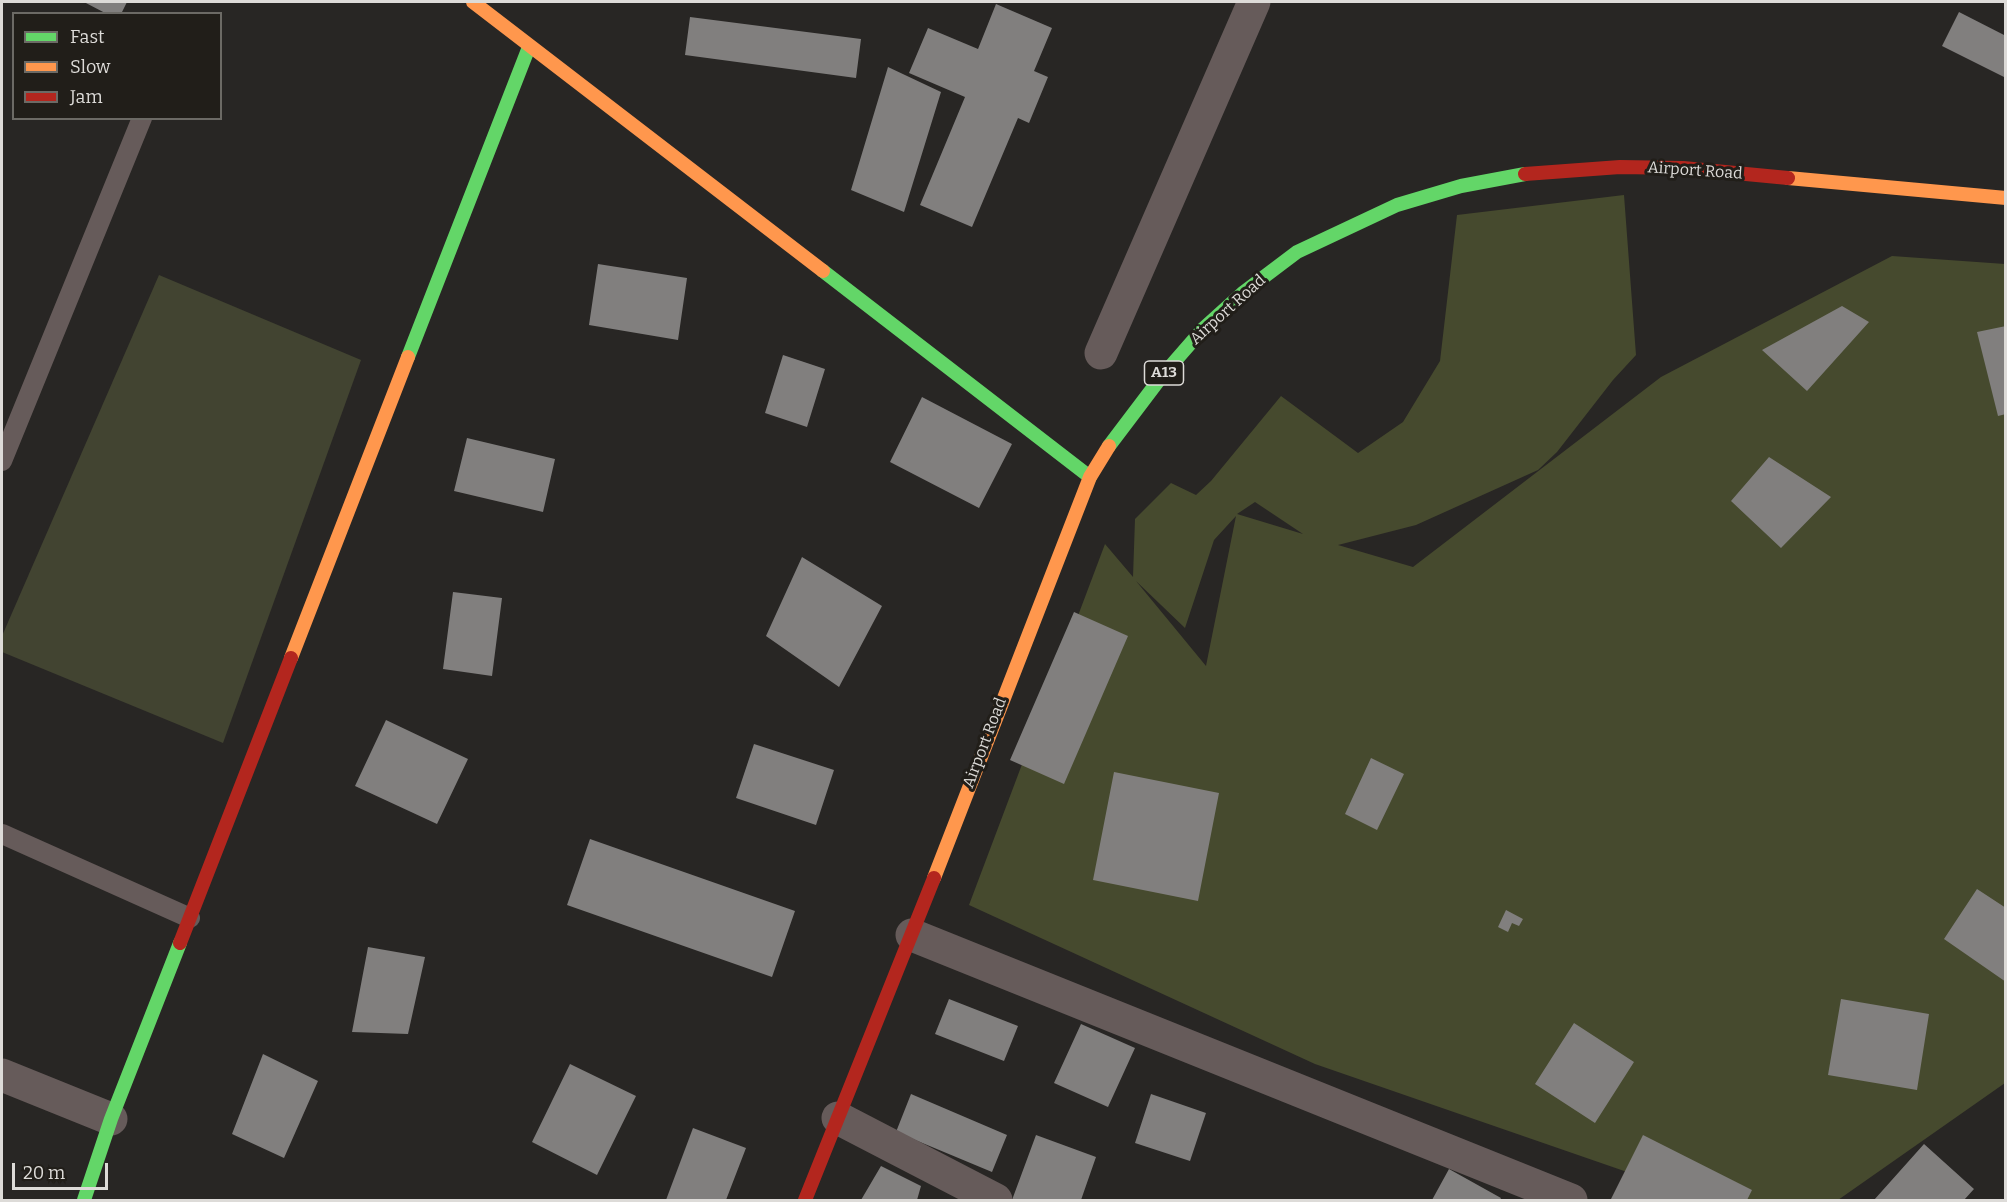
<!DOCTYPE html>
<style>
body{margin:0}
#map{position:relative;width:2007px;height:1202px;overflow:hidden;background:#282624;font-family:Bitter,serif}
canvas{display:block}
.frame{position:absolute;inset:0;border:3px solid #dddbd8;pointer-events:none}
.legend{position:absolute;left:12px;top:12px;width:210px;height:108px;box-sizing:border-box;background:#211e19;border:2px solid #6c6a65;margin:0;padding:8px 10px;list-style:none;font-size:18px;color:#dddbd8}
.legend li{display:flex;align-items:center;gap:12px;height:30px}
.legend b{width:30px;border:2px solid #6c6a65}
.scale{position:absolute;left:12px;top:1163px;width:96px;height:27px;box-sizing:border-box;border:3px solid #dddbd8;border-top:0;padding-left:8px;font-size:18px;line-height:21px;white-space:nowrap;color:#dddbd8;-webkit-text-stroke:4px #211e19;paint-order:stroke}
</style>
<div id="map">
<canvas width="2007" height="1202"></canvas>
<div class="frame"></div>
<ul class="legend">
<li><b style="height:8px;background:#63d668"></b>Fast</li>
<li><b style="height:8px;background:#ff974d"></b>Slow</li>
<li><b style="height:8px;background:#b3261e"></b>Jam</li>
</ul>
<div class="scale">20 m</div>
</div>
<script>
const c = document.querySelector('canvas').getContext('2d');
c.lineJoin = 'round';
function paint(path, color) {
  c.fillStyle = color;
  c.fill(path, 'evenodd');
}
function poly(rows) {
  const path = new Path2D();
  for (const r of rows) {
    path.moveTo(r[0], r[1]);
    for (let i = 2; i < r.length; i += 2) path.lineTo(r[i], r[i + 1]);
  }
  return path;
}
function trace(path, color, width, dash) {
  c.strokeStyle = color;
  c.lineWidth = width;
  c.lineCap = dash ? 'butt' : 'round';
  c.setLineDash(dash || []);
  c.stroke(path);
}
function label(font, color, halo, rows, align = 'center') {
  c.font = font + ' Bitter,serif';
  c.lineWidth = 6;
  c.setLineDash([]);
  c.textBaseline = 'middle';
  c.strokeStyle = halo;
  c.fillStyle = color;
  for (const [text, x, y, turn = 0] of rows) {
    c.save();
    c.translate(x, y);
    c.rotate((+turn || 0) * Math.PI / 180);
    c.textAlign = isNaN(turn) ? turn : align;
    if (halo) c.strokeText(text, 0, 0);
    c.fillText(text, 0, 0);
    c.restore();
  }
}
paint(poly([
 [159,275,361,360,223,743,2,652,2,636]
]), '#424431');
paint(poly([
 [1624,195,1636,355,1613,380,1557,452,1538,470,1416,525,1338,545,1413,567,1661,377,1892,256,2005,264,2005,1083,1838,1200,1708,1200,1315,1064,969,905,1105,544,1133,577,1135,519,1171,483,1196,495,1211,481,1281,396,1358,453,1403,422,1440,361,1457,215],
 [1255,502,1303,534,1237,514],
 [1236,516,1206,666,1136,581,1185,628,1214,540]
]), '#464a2e');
paint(poly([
 [84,2,127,2,121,14,107,14],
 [996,4,1052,28,1034,71,1048,77,1029,123,1018,118,972,227,920,205,965,97,909,73,928,28,978,49],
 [1959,12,2006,36,2006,78,1942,46],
 [690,17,861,39,856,78,685,55],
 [888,67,941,92,904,212,851,190],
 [598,264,687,278,678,340,589,325],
 [1842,306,1869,322,1807,391,1762,350],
 [2006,326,2006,414,1998,416,1977,332],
 [783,355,825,369,807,427,765,413],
 [922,397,1012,444,979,508,890,462],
 [467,438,555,459,543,512,454,491],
 [1769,457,1831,497,1781,548,1731,501],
 [802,557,882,606,839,687,766,636],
 [453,592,502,598,492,676,443,669],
 [1074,612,1128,636,1064,784,1010,760],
 [386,720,468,759,437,824,355,786],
 [754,744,834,770,816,825,736,798],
 [1371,758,1404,774,1377,830,1345,814],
 [1114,772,1219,793,1198,901,1093,880],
 [590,839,795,911,772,977,567,905],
 [1977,889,2006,908,2006,982,1944,939],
 [1506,910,1523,919,1519,926,1512,923,1508,932,1498,927],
 [368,947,425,957,408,1034,352,1032],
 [949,999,1018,1026,1004,1061,935,1034],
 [1841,999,1929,1014,1917,1090,1828,1075],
 [1574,1023,1634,1062,1595,1123,1535,1084],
 [1081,1024,1135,1048,1108,1107,1054,1083],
 [263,1054,318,1081,284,1158,232,1134],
 [570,1064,636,1096,597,1175,532,1142],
 [911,1094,1007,1135,992,1172,896,1132],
 [1151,1094,1206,1113,1190,1161,1135,1143],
 [693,1128,746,1148,726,1200,666,1200],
 [1036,1135,1096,1157,1081,1200,1012,1200],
 [1643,1135,1752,1190,1747,1200,1611,1199],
 [1924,1144,1974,1189,1964,1200,1874,1200],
 [881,1166,921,1186,917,1200,861,1200],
 [1449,1169,1501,1198,1500,1200,1432,1200]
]), '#817f7e');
trace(poly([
 [2,461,142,118],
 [2,834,190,918]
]), '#665b5a', 20);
trace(poly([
 [1101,353,1254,2],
 [912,935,1571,1200],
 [2,1075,111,1119],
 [838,1118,996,1200]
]), '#665b5a', 33);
trace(poly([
 [823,271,1090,477],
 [408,357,529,47],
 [1109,446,1162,376,1203,329,1244,292,1297,252,1397,205,1461,186,1525,174],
 [84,1200,111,1119,180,943]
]), '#63d668', 14);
trace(poly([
 [473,2,823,271],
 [1788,178,2006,198],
 [291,658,408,357],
 [934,878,1090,477,1109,446]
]), '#ff974d', 14);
trace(poly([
 [1525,174,1620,167,1683,168,1788,178],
 [180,943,291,658],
 [805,1200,934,878]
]), '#b3261e', 14);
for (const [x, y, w] of [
 [1164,373,39]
]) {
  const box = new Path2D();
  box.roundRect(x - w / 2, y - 12, w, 24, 4.5);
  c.fillStyle = '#211e19';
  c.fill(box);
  trace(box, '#dddbd8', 1.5);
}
label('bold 15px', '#dddbd8', null, [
 ["A13",1164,373]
]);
label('16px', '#dddbd8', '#211e19', [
 ["Airport Road",1695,171,4],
 ["Airport Road",1228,310,-42],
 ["Airport Road",985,743,-69]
]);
</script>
